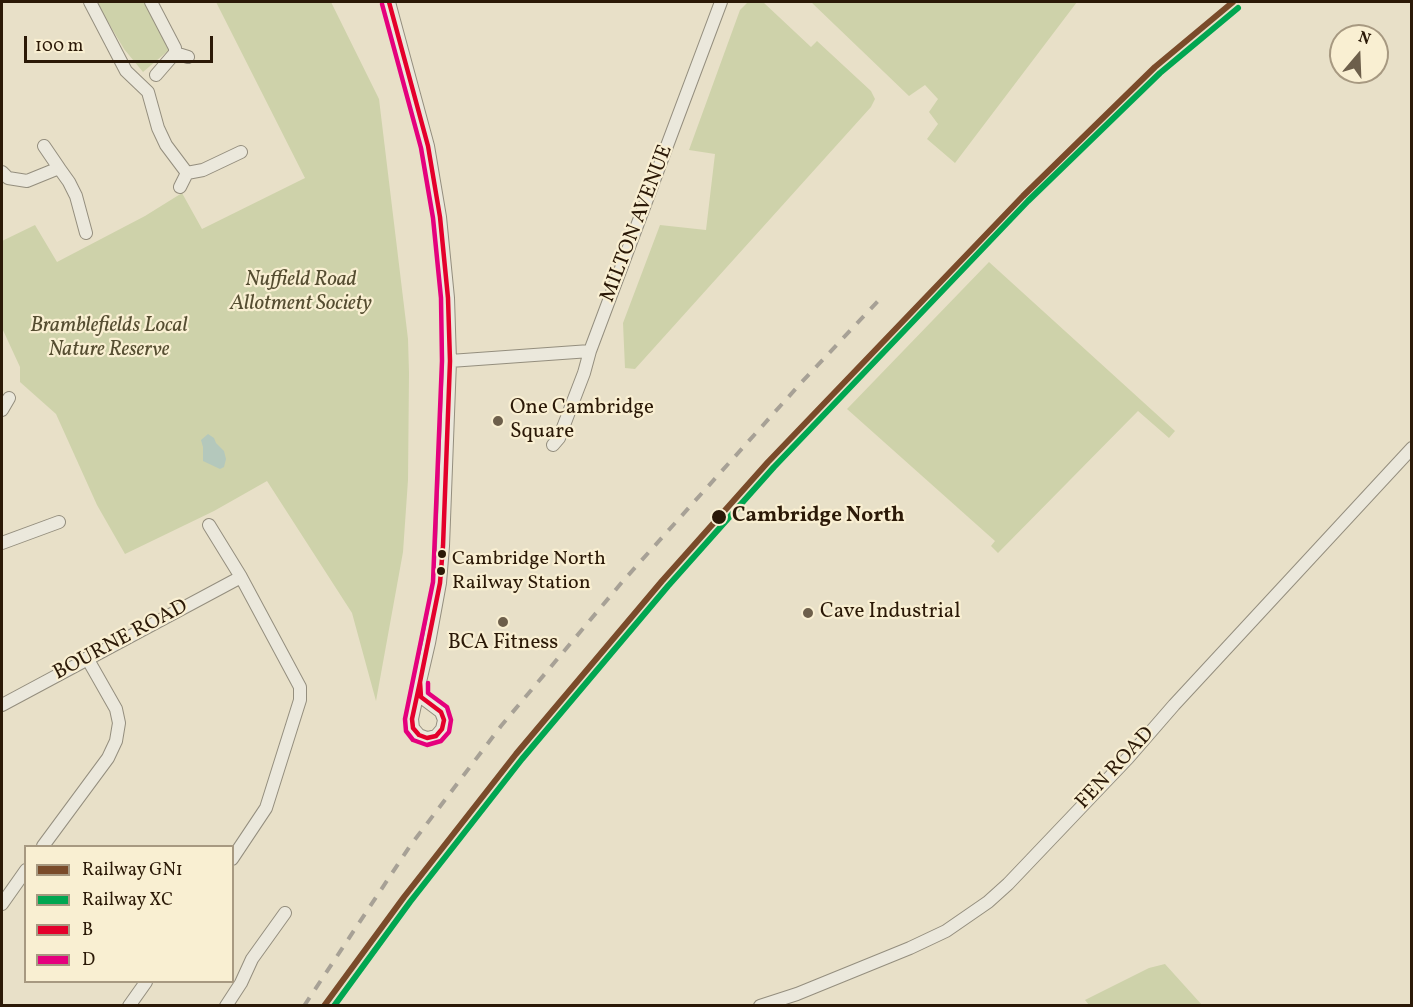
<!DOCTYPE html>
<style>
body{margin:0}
#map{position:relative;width:1413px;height:1007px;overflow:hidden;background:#e8e0c8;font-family:Vollkorn,serif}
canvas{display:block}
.frame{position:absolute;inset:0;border:3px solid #2b1907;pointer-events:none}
.legend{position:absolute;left:24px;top:845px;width:210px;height:138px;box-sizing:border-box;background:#f9efd2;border:2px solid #a79981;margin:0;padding:8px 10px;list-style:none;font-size:18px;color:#2b1907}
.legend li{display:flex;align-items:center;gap:12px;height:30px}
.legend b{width:30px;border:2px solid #a79981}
.north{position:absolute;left:1329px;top:24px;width:60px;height:60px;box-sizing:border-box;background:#f9efd2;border:2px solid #a79981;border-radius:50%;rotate:19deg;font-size:16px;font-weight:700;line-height:24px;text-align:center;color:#2b1907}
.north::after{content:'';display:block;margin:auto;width:21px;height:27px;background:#6d5f4b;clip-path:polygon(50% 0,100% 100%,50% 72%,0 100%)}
.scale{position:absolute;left:24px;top:36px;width:189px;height:27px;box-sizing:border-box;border:3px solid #2b1907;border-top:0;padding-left:8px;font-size:18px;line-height:21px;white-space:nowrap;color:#2b1907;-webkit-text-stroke:4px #f9efd2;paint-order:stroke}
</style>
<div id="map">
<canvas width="1413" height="1007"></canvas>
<div class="frame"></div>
<ul class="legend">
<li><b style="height:8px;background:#7a4b2a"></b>Railway GN1</li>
<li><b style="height:8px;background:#00a651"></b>Railway XC</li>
<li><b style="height:8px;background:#e4002b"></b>B</li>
<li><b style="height:8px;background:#e5007d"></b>D</li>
</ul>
<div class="north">N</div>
<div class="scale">100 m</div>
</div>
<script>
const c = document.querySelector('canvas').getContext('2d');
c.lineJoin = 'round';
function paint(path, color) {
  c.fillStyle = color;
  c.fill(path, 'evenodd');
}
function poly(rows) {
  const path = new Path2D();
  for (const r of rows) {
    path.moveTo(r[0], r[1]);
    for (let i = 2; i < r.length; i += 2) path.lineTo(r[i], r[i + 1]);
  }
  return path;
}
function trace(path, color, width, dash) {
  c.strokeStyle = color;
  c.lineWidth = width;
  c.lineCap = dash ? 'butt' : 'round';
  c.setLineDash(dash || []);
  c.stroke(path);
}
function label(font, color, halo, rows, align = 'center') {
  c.font = font + ' Vollkorn,serif';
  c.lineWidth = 4.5;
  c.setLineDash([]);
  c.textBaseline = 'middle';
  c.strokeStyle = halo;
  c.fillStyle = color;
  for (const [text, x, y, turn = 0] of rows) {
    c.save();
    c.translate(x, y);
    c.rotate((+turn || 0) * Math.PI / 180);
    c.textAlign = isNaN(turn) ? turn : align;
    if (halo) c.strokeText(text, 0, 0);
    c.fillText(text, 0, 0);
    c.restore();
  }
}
paint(poly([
 [98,2,147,2,170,44,169,50,143,72,124,49,102,12],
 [216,2,331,2,379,99,408,339,409,373,408,480,403,552,376,701,352,613,267,481,214,511,125,554,97,505,56,414,20,382,20,367,2,328,2,241,35,225,57,262,145,216,182,193,202,229,305,178],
 [748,2,763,2,811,47,817,41,871,91,875,99,871,107,635,369,625,368,623,323,660,225,706,230,715,154,689,150,740,10],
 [811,2,1077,2,955,163,927,139,938,124,929,112,938,99,925,85,909,96],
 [989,262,1175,431,1169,438,1138,411,998,553,991,546,995,541,847,409],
 [1165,964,1202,1005,1089,1005,1085,1000,1149,968]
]), '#ced2aa');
paint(poly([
 [208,434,214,438,216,443,224,451,226,459,224,467,220,469,203,461,203,447,201,440]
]), '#b4c8bc');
const minor = poly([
 [90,2,126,71,148,92,158,128,166,145,187,173,203,170,241,152],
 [151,2,175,48,175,53,156,75],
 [389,2,428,146,440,217,448,298,450,361,443,546,440,583,429,643,420,682,412,719,413,728,419,735,427,738,436,736,442,729,444,720,441,712,421,697,420,682],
 [175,53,188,57],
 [44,146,59,168],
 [2,172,8,178,27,181,59,168,69,182,76,196,86,233],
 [180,187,187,173],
 [450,361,590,351],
 [2,410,9,398],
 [553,445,559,438,584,373,590,351,721,2],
 [209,525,241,577,300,687,300,700,266,808,232,859],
 [2,543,59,522],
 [2,705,241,577],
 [43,846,108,758,116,741,119,723,116,709,87,658],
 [2,904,26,870],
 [129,1006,146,982],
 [226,1006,241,983,252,959,285,913],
 [760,1006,797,994,910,948,946,931,988,902,1008,884,1128,758,1174,705,1412,448]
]);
trace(minor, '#948e7e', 14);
trace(minor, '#ebe8dc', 12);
trace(poly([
 [304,1006,410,846,501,726,623,581,800,384,878,301]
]), '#a7a196', 4, [10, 10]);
trace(poly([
 [389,2,428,146,440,217,448,298,450,361,443,546,440,583,420,682],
 [420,682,421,697,441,712,444,720,442,729,436,736,427,738,419,735,413,728,412,719,420,682]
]), '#e4002b', 4.5);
trace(poly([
 [382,4,421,148,433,218,441,298,442,361,433,582,405,719,406,731,413,740,427,745,441,741,449,732,451,720,447,707,428,693,428,683]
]), '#e5007d', 4.5);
trace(poly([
 [324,1006,404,897,516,754,662,581,768,462,1023,196,1155,67,1233,2]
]), '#7a4b2a', 6);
trace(poly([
 [334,1006,410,902,522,759,668,586,774,467,1028,201,1160,73,1238,8]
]), '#00a651', 6);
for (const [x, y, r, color] of [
 [498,421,6,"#6d5f4b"],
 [719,517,8,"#2b1907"],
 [442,554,5,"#2b1907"],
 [441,571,5,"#2b1907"],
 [808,613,6,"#6d5f4b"],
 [503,622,6,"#6d5f4b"]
]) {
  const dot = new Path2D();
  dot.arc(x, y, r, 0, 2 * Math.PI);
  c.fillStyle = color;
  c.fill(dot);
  trace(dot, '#f9efd2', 2);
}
label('20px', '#2b1907', '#f9efd2', [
 ["Cambridge North",452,560],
 ["Railway Station",452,584]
], 'left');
label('21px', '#2b1907', '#f9efd2', [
 ["MILTON AVENUE",638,224,-69],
 ["BOURNE ROAD",121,641,-28],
 ["FEN ROAD",1116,769,-47]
]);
label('italic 21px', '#554d31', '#f9efd2', [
 ["Nuffield Road",301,281],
 ["Allotment Society",301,305],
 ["Bramblefields Local",109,327],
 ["Nature Reserve",109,351]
]);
label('21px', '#2b1907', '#f9efd2', [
 ["One Cambridge",510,409],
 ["Square",510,433],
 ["Cave Industrial",820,613],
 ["BCA Fitness",503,644,"center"]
], 'left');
label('bold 21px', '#2b1907', '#f9efd2', [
 ["Cambridge North",732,517]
], 'left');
</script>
